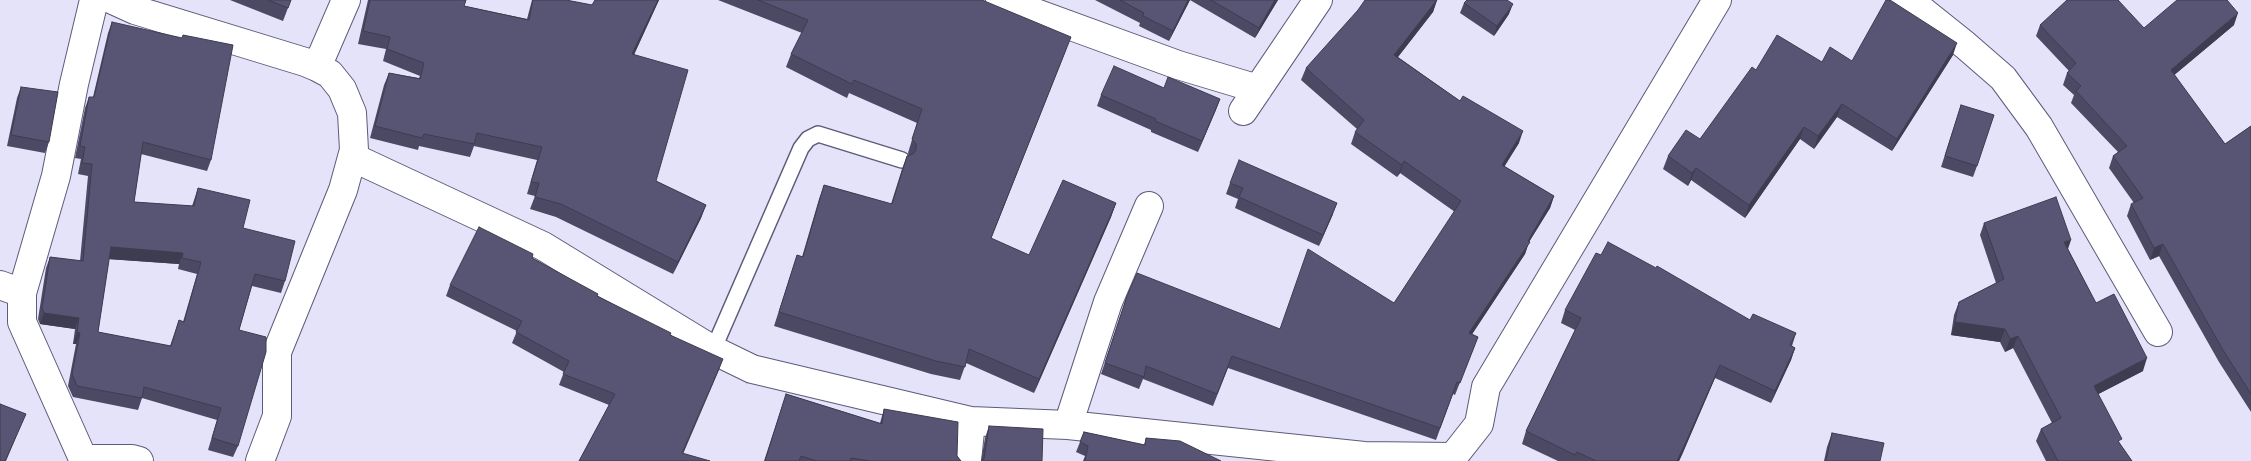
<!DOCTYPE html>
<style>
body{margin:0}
canvas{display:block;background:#e4e3f9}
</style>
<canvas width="2251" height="461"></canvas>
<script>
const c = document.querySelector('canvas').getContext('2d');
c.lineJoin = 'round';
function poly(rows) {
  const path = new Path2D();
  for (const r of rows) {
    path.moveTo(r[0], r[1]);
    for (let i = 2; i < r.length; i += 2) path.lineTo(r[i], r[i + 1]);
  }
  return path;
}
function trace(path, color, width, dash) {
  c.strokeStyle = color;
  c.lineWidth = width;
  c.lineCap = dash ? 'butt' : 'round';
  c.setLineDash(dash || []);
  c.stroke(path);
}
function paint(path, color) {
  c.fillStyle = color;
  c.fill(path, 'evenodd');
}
const service = poly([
 [713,350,801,148,808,139,818,134,902,160]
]);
const minor = poly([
 [113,0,135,10,305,62,317,67,330,74,342,89,352,113,354,150,343,190,277,352,277,416,260,461],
 [1000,0,1178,65,1258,89],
 [1905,0,1915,5,1965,45,2003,78,2039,127,2158,332],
 [317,67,346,0],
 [1243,111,1318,0],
 [352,157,543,246,713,350,752,369,971,421,1068,425,1108,302,1149,206],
 [0,285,22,293,22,322,84,461],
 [22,293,56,176,74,84,94,0],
 [1068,425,1364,456,1453,457,1479,424,1486,387,1717,0],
 [90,461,94,459,132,459,139,461],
 [967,461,971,421]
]);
trace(service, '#5d5b7a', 18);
trace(minor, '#5d5b7a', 30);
trace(service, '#fff', 15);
trace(minor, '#fff', 28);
paint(poly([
 [230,0,291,0,283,21],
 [368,0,466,0,464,6,527,19,532,0,566,0,592,5,595,0,659,0,634,55,656,181,706,205,701,218,673,274,556,217,530,209,535,196,527,194,537,160,474,146,470,157,419,146,418,150,370,138,384,85,389,73,419,78,420,76,383,61,386,49,358,44],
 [718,0,982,0,1066,50,991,239,1029,255,1116,203,1111,217,1034,393,966,363,960,380,931,374,774,326,797,255,802,257,819,199,824,185,891,204,902,169,907,156,909,155,908,153,917,123,849,93,847,98,786,67,791,54,802,33],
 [1095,0,1278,0,1255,38,1190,0,1169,41,1139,26,1140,23],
 [1437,0,1433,12,1398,57,1519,143,1504,166,1554,196,1550,208,1529,242,1525,254,1472,334,1478,337,1455,395,1453,394,1436,440,1228,368,1213,406,1143,379,1139,389,1101,374,1127,296,1280,329,1394,303,1455,212,1400,173,1397,177,1351,144,1355,132,1357,129,1301,80,1306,68],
 [1464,3,1509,14,1494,36,1460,13],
 [112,22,211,160,207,171,141,154,134,202,192,206,198,188,243,228,285,281,281,293,252,286,239,330,238,446,233,457,208,450,217,420,142,398,138,410,73,397,68,386,76,344,73,344,75,329,40,324,38,319,46,268,50,257,80,261,88,176,78,174,81,159,75,158,85,108,89,97,93,97,108,33],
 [109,259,179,264,178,269,197,274,183,322,179,320,170,346,98,332],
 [2040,25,2144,28,2234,25,2174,75,2225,144,2251,126,2251,412,2219,362,2159,256,2150,260,2127,216,2131,204,2134,203,2109,168,2113,156,2118,152,2071,103,2074,95,2063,85,2067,73,2069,71,2036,36],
 [1953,55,1892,151,1837,117,1814,149,1800,139,1745,218,1691,180,1688,186,1663,169,1668,156,1700,139,1756,70,1852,61],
 [21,87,49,142,45,153,7,146,17,98],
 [1164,88,1220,99,1198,152,1151,132,1151,130,1097,106,1101,95],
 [1961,105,1977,166,1973,177,1941,167],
 [1230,183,1333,214,1319,246,1235,208,1238,199,1226,194],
 [1984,223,2068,249,2096,303,2143,371,2098,394,2120,444,2132,461,2046,461,2036,441,2041,429,2052,423,2013,348,2005,352,2000,342,1951,335,1954,315,1959,302,1996,283,1980,235],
 [532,258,598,296,671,335,719,370,579,461,609,405,559,385,564,372,512,343,517,331,446,296,450,285],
 [1565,310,1750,320,1796,333,1792,346,1795,348,1791,360,1771,403,1715,378,1679,461,1558,461,1522,444,1526,431,1575,330,1561,323],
 [786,394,880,423,884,409,957,456,961,461,764,461],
 [989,426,1042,461,981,461,985,438],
 [1084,432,1144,445,1146,438,1221,461,1083,461,1085,456,1076,452],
 [1832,433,1880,461,1824,461,1827,447]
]), '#4c4964');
paint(poly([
 [658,0,659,0,628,67,632,54],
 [1188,0,1190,0,1169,41,1173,31],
 [1275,0,1278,0,1255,38,1259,28],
 [1437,0,1433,12,1390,67,1394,55],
 [1513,4,1509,14,1494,36,1497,26],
 [2238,13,2234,25,2166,82,2171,70],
 [1957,43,1953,55,1892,151,1897,139],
 [1220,99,1216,110,1198,152,1202,141],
 [1842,104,1837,117,1814,149,1818,136],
 [1804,127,1800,139,1745,218,1749,205],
 [1523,131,1519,143,1498,177,1502,165],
 [1404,161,1400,173,1397,177,1402,165],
 [1696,168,1691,180,1688,186,1692,173],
 [1554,196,1550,208,1529,242,1525,254,1465,345,1469,333,1528,241],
 [1116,203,1111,217,1034,393,1039,379],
 [1337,203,1333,214,1319,246,1323,235],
 [706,205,701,218,673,274,678,262],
 [2071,240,2067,252,2064,242],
 [2163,244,2159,256,2150,260,2154,248],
 [111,247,183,253,179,264,107,259],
 [44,313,79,318,75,329,40,324],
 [1955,322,2005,329,2000,342,1951,335],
 [77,332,80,333,76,344,73,344],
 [2018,336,2013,348,2005,352,2010,339],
 [1795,348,1791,360,1771,403,1775,391],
 [2147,358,2143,371,2089,399,2094,386],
 [723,359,719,370,680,461,682,453],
 [1720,365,1715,378,1682,455,1679,461,1677,461],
 [26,414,6,461,5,461]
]), '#3e3c51');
const building = poly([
 [268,0,291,0,288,8,268,0],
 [370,0,466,0,464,6,529,20,533,0,566,0,592,5,595,0,658,0,632,54,688,70,656,181,706,205,678,262,561,204,535,197,539,183,531,182,542,147,477,133,474,144,424,134,422,138,375,126,389,73,420,79,424,63,387,49,390,37,363,31,370,0],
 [758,0,982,0,1071,37,991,238,1029,255,1063,180,1116,203,1039,379,969,349,965,367,936,361,779,312,797,255,803,257,824,185,892,204,907,156,913,154,916,150,916,144,912,139,922,109,854,80,852,84,791,54,808,20,758,0],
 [1120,0,1188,0,1173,31,1143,16,1144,13,1120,0],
 [1211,0,1275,0,1259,28,1211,0],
 [1365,0,1437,0,1394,55,1460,101,1463,96,1523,131,1502,165,1554,196,1528,241,1530,242,1469,333,1478,337,1460,383,1457,382,1440,428,1232,356,1217,394,1146,366,1144,377,1105,363,1127,296,1137,273,1280,329,1308,249,1394,303,1461,201,1404,161,1402,165,1355,132,1364,120,1306,68,1358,10,1365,0],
 [1467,0,1507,0,1513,4,1497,26,1464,3,1467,0],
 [1886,0,1890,0,1957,43,1897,139,1842,104,1818,136,1804,127,1749,205,1696,168,1692,173,1668,156,1686,130,1700,139,1752,67,1756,70,1777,35,1822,62,1830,47,1852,61,1886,0],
 [2067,0,2118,0,2144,28,2177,0,2227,0,2238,13,2171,70,2225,144,2251,126,2251,394,2223,350,2163,244,2154,248,2131,204,2143,198,2113,156,2127,146,2076,91,2081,86,2067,73,2076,63,2040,25,2067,0],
 [112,22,182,38,183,35,233,45,211,160,143,142,134,202,194,206,198,188,250,200,243,228,295,241,285,281,255,274,239,330,266,337,266,352,238,446,212,438,221,408,144,387,142,398,77,386,72,374,80,333,77,332,79,318,44,313,42,308,50,257,83,261,92,164,82,163,85,147,80,146,89,97,94,97,112,22],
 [111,247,183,253,182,258,201,262,184,322,179,320,171,346,98,332,111,247],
 [1114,66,1164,88,1168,77,1220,99,1202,141,1155,121,1156,119,1101,95,1114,66],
 [21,87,58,92,49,142,11,135,21,87],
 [1961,105,1994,115,1977,166,1945,156,1961,105],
 [1239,160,1337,203,1323,235,1239,197,1243,188,1230,183,1239,160],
 [2056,197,2071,240,2064,242,2096,303,2114,294,2147,358,2094,386,2122,439,2118,441,2132,461,2058,461,2041,429,2061,418,2018,336,2010,339,2005,329,1955,322,1959,302,2004,279,1984,223,2056,197],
 [479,227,533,254,532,258,598,294,597,296,671,333,670,335,723,359,682,453,710,461,579,461,615,394,563,374,569,361,516,332,522,321,450,285,479,227],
 [1608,242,1656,268,1657,266,1750,320,1753,314,1796,333,1790,345,1795,348,1775,391,1720,365,1686,442,1677,461,1596,461,1577,452,1575,455,1526,431,1581,318,1565,310,1596,253,1601,255,1608,242],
 [786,394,882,424,884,409,958,422,957,456,961,461,870,461,851,458,850,461,817,461,801,456,799,461,765,461,786,394],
 [0,404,26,414,5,461,0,461,0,404],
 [989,426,1043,429,1042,461,981,461,984,459,989,426],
 [1084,432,1145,445,1146,438,1180,441,1221,461,1085,461,1088,446,1080,442,1084,432],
 [1832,433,1884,443,1880,461,1826,461,1832,433]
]);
paint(building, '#585574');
trace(building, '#3e3c51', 1);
</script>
